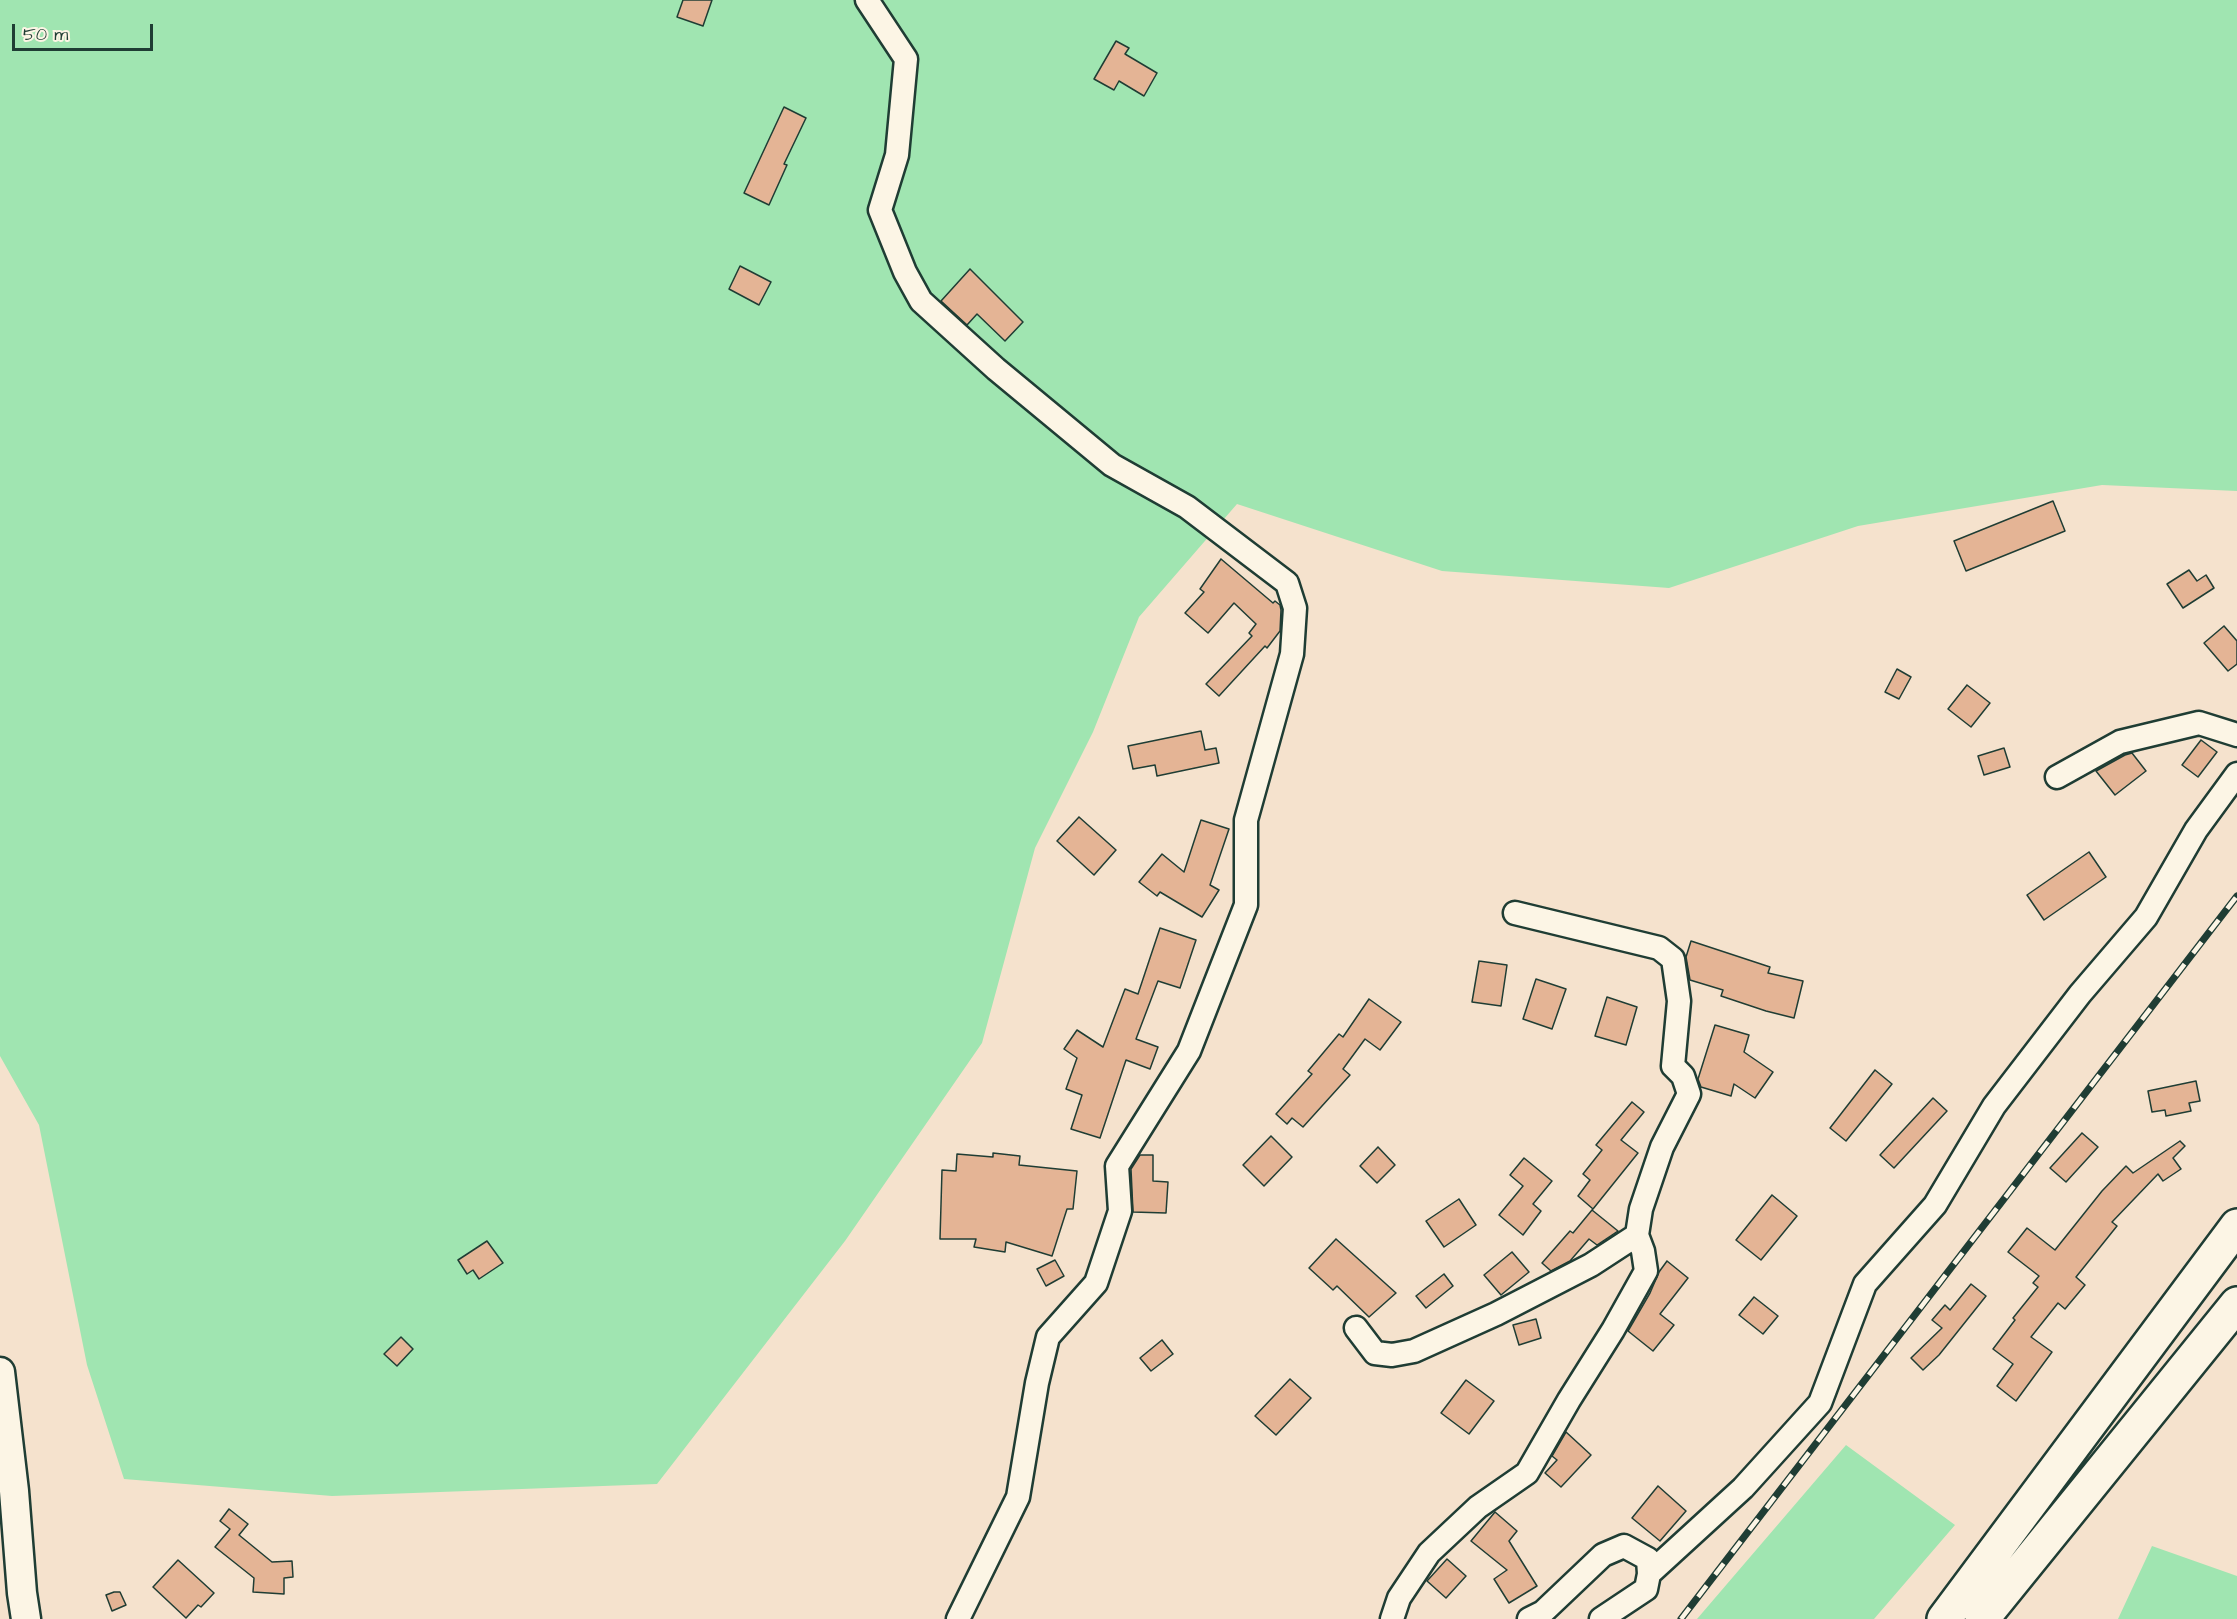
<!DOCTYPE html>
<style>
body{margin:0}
#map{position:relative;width:2237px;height:1619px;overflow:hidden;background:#f5e2cd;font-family:"Architects Daughter",sans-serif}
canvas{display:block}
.scale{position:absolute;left:12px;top:24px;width:141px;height:27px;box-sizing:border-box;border:3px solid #1f3d34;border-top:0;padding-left:8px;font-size:18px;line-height:21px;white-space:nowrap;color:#1f3d34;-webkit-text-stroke:4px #fcf5e5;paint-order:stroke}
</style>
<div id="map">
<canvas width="2237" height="1619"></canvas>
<div class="scale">50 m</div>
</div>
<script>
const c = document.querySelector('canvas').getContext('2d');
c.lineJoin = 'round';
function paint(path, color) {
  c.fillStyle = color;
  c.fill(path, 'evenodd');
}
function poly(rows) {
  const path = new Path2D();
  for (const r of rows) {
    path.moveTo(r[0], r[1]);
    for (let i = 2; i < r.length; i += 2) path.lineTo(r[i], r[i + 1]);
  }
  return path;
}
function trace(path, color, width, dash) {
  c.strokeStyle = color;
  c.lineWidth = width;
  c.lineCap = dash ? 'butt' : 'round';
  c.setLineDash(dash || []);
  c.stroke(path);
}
paint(poly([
 [0,0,2237,0,2237,491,2102,485,1858,526,1669,588,1442,571,1237,504,1139,617,1093,732,1035,848,982,1043,845,1241,657,1484,332,1496,124,1479,87,1365,39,1125,0,1056],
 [1846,1445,1955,1525,1874,1619,1697,1619],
 [2152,1546,2237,1576,2237,1619,2118,1619]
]), '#a0e5b1');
const building = poly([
 [683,0,712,0,703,26,677,17,683,0],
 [1116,41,1129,48,1125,54,1157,73,1144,96,1119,81,1114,90,1094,79,1116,41],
 [784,107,806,118,784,164,787,165,769,205,744,193,784,107],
 [740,266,771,282,759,305,729,289,740,266],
 [970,269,1023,322,1005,341,977,314,967,325,941,301,970,269],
 [2053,501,2065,531,1966,571,1954,541,2053,501],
 [1221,559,1273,603,1275,601,1280,605,1281,610,1280,631,1267,648,1265,646,1219,696,1206,684,1252,636,1249,633,1256,624,1234,603,1208,633,1185,613,1204,592,1200,589,1221,559],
 [2189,570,2197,581,2206,575,2214,588,2183,608,2167,584,2189,570],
 [2224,626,2237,641,2237,664,2228,671,2204,643,2224,626],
 [1897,669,1911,677,1899,699,1885,692,1897,669],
 [1967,685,1990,703,1971,727,1948,709,1967,685],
 [1201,731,1205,750,1216,748,1219,763,1157,776,1155,765,1133,769,1128,746,1201,731],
 [2201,740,2217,752,2198,777,2182,765,2201,740],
 [2004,748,2010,767,1984,775,1978,756,2004,748],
 [2132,753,2146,771,2115,795,2096,771,2125,755,2132,753],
 [1079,817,1116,850,1094,875,1057,841,1079,817],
 [1201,820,1229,829,1210,885,1219,890,1202,917,1160,892,1157,896,1139,882,1162,854,1184,872,1201,820],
 [2089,852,2106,877,2044,920,2027,895,2089,852],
 [1160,928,1196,940,1180,988,1158,981,1136,1039,1158,1047,1150,1069,1126,1060,1100,1138,1071,1129,1082,1095,1066,1089,1077,1058,1064,1049,1077,1030,1103,1047,1125,989,1138,994,1160,928],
 [1691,941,1770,967,1768,973,1803,981,1794,1018,1766,1011,1721,996,1723,990,1690,980,1686,957,1691,941],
 [1479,961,1507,965,1501,1006,1472,1002,1479,961],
 [1536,979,1566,989,1552,1029,1523,1019,1536,979],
 [1607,997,1637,1007,1626,1045,1595,1036,1607,997],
 [1369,999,1401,1022,1380,1050,1365,1039,1343,1069,1350,1075,1303,1127,1292,1118,1287,1124,1276,1114,1312,1074,1308,1071,1339,1034,1343,1037,1369,999],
 [1715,1025,1749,1035,1744,1052,1773,1072,1755,1098,1734,1084,1731,1096,1701,1087,1698,1079,1715,1025],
 [1875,1070,1892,1084,1846,1141,1830,1128,1875,1070],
 [2196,1081,2200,1101,2189,1103,2191,1111,2166,1116,2165,1110,2152,1112,2148,1091,2196,1081],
 [1933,1098,1947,1111,1894,1168,1880,1155,1933,1098],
 [1632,1102,1644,1112,1621,1140,1638,1153,1593,1209,1578,1196,1590,1180,1583,1174,1602,1150,1596,1145,1632,1102],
 [2082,1133,2098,1147,2066,1182,2050,1168,2082,1133],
 [1271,1136,1292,1157,1264,1186,1243,1165,1271,1136],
 [2180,1141,2185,1146,2173,1158,2181,1169,2163,1181,2158,1174,2112,1222,2117,1226,2076,1277,2085,1285,2065,1309,2058,1303,2031,1337,2052,1352,2016,1401,1997,1386,2013,1364,1993,1349,2015,1320,2013,1318,2038,1287,2033,1283,2039,1276,2008,1252,2027,1228,2055,1250,2102,1191,2126,1166,2133,1173,2180,1141],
 [1378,1147,1395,1165,1377,1183,1360,1166,1378,1147],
 [993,1153,1020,1156,1019,1165,1077,1171,1073,1209,1067,1209,1052,1256,1006,1242,1005,1252,974,1247,976,1239,940,1239,942,1170,956,1171,957,1154,993,1157,993,1153],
 [1140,1155,1153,1155,1153,1181,1168,1182,1166,1213,1133,1212,1131,1169,1140,1155],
 [1524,1158,1552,1181,1533,1204,1541,1211,1523,1235,1499,1215,1523,1186,1510,1175,1524,1158],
 [1772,1195,1797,1216,1761,1260,1736,1240,1772,1195],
 [1459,1199,1476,1225,1444,1247,1426,1221,1459,1199],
 [1592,1210,1618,1231,1597,1245,1589,1239,1570,1261,1551,1271,1542,1263,1570,1231,1573,1233,1592,1210],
 [1336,1239,1396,1293,1369,1317,1337,1286,1333,1290,1309,1268,1336,1239],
 [487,1241,503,1263,479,1279,473,1270,467,1274,458,1260,487,1241],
 [1512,1252,1529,1272,1501,1295,1484,1275,1512,1252],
 [1055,1260,1064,1276,1046,1286,1037,1269,1055,1260],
 [1667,1261,1688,1278,1660,1314,1674,1325,1653,1351,1628,1331,1650,1293,1659,1272,1667,1261],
 [1444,1274,1453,1286,1426,1308,1416,1296,1444,1274],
 [1971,1284,1986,1296,1939,1355,1923,1370,1911,1358,1942,1328,1932,1320,1945,1305,1950,1310,1971,1284],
 [1754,1297,1778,1316,1763,1334,1739,1315,1754,1297],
 [1536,1319,1541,1338,1519,1345,1513,1325,1536,1319],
 [401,1337,413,1349,397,1366,384,1354,401,1337],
 [1162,1340,1173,1354,1151,1371,1140,1358,1162,1340],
 [1290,1379,1311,1398,1276,1435,1255,1416,1290,1379],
 [1466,1380,1494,1401,1469,1434,1441,1413,1466,1380],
 [1566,1432,1591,1455,1561,1487,1545,1473,1557,1460,1552,1456,1566,1432],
 [1658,1486,1686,1511,1660,1541,1632,1518,1658,1486],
 [229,1509,248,1524,239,1535,272,1562,292,1561,293,1577,284,1578,284,1594,253,1592,254,1578,215,1547,230,1529,220,1521,229,1509],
 [1495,1512,1517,1531,1509,1541,1537,1586,1509,1603,1494,1579,1507,1570,1471,1541,1495,1512],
 [1447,1559,1466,1576,1446,1598,1427,1581,1447,1559],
 [178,1560,214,1593,201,1607,198,1605,186,1618,153,1587,178,1560],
 [114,1592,120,1592,126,1605,112,1611,106,1595,114,1592]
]);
paint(building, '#e4b495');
trace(building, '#1f3d34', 1.5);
const minor = poly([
 [867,0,906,59,897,155,880,210,905,272,921,301,996,369,1112,465,1187,507,1287,583,1295,608,1292,654,1246,820,1246,905,1189,1051,1117,1166,1120,1211,1096,1283,1048,1337,1037,1383,1018,1497,958,1619],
 [2057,777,2120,742,2199,723,2237,735],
 [1356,1328,1375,1353,1392,1355,1414,1351,1496,1314,1591,1265,1637,1235],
 [1649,1574,1743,1488,1820,1403,1865,1284,1935,1205,1994,1106,2080,994,2146,917,2196,830,2237,774],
 [1392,1619,1399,1598,1429,1553,1478,1507,1527,1473,1569,1400,1613,1330,1646,1271,1643,1251,1637,1235,1641,1209,1662,1147,1689,1094,1683,1076,1673,1066,1679,1001,1673,959,1659,948,1515,913],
 [1529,1619,1543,1612,1603,1555,1624,1546,1648,1559,1649,1574,1646,1589,1601,1619]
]);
const major = poly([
 [0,1372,14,1491,22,1593,26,1619]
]);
const highway = poly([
 [1944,1619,2237,1226],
 [1982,1619,2237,1304]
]);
trace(minor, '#1f3d34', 27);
trace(major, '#1f3d34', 33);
trace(highway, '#1f3d34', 38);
trace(minor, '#fcf5e5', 22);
trace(major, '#fcf5e5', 28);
trace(highway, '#fcf5e5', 33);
const rail = poly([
 [1681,1619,2237,896]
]);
trace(rail, '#1f3d34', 7);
trace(rail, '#fcf5e5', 4.5, [14]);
</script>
